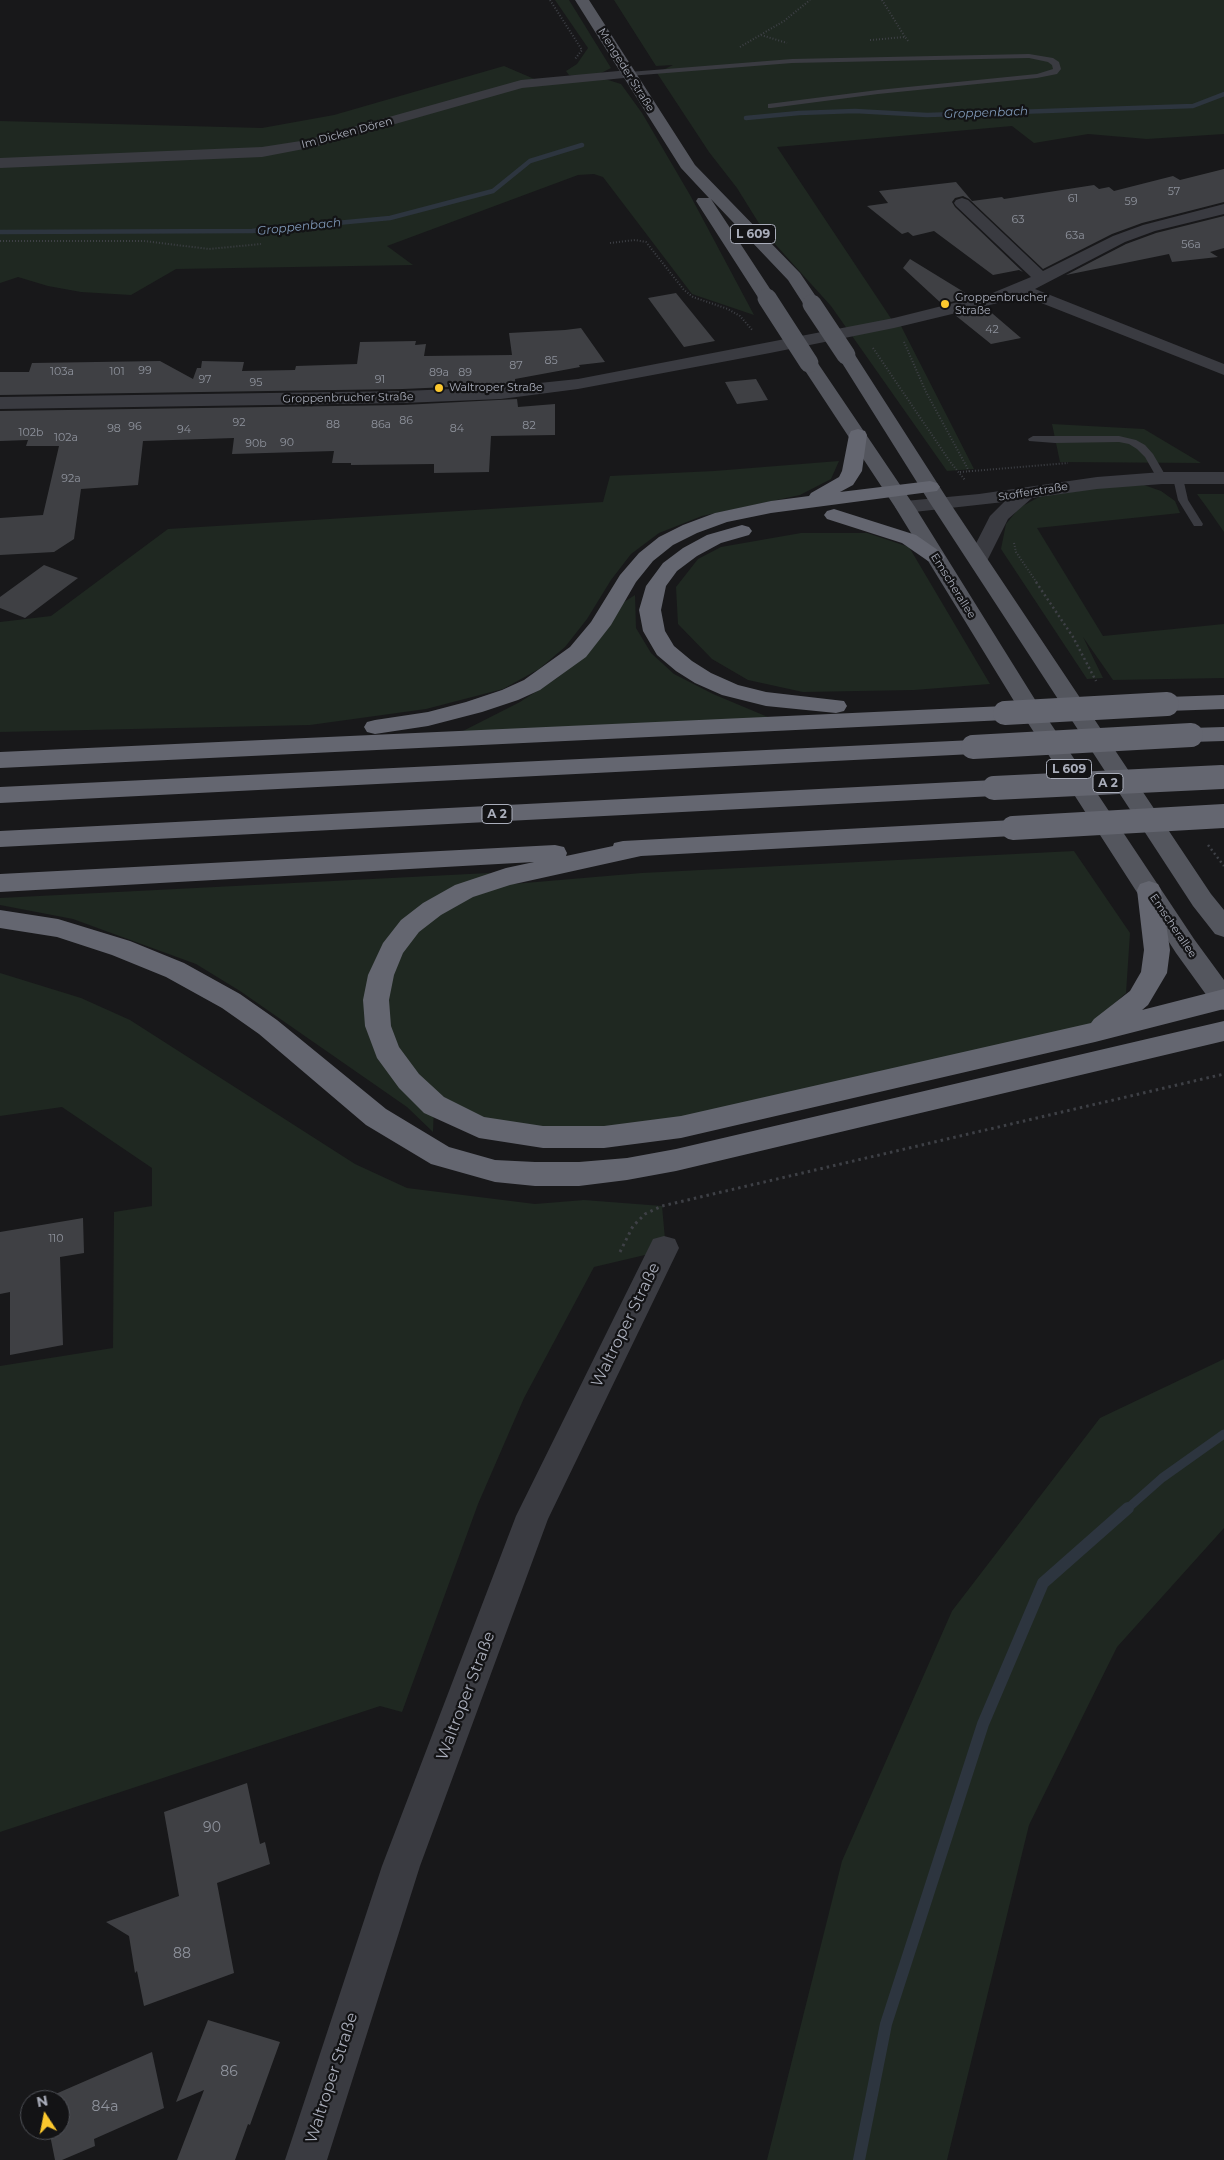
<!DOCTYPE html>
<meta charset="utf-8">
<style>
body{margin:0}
#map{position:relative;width:1224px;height:2160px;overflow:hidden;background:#18181a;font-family:Montserrat,sans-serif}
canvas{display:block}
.north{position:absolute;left:20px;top:2090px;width:50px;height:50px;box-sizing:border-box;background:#131315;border:1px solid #4f5157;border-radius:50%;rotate:349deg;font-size:14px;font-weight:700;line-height:20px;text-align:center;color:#a9adba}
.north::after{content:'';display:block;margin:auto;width:18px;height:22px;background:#fcc82e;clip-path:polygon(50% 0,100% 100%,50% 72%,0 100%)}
</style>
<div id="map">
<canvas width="1224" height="2160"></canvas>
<div class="north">N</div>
</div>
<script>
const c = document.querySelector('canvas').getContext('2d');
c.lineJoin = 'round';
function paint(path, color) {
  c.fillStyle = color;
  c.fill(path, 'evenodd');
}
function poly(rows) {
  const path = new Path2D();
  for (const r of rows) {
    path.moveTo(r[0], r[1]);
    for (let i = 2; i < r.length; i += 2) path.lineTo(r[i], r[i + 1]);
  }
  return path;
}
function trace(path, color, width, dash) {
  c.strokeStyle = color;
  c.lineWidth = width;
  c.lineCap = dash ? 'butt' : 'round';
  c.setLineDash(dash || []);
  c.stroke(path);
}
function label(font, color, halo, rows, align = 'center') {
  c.font = font + ' Montserrat,sans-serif';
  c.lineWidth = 4.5;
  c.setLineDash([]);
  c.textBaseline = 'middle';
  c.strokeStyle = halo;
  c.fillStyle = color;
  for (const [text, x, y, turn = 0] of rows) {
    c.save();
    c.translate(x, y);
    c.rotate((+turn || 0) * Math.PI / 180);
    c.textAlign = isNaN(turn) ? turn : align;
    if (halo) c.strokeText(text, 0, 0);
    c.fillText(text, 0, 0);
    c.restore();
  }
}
paint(poly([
 [555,0,569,0,611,68,599,74,576,76,569,75,566,71,577,64,588,48],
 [614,0,1224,0,1224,134,1147,139,1088,134,1034,143,1012,126,777,147,892,320,901,326,974,469,947,471,831,306,765,233,737,188,709,152,657,73,673,65,656,66],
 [504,66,546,84,605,79,621,84,642,113,690,195,754,315,692,294,603,177,594,174,578,175,387,246,413,265,176,269,131,295,81,292,48,286,18,277,0,283,0,121,262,128,334,115],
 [1052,424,1144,429,1201,463,1060,462],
 [839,461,831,479,800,495,702,516,659,533,631,554,611,580,587,619,565,647,539,669,503,689,426,709,310,725,0,732,0,622,51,616,168,529,603,502,610,476,714,471],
 [1144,485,1161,491,1175,501,1180,513,1037,528,1103,636,1224,624,1224,678,1113,680,1083,637,1103,678,1087,679,1001,549,1006,524,1019,508,1039,497,1110,486],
 [1197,494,1224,494,1224,532,1208,509],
 [801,533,867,533,909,547,990,684,914,690,803,692,748,680,712,659,678,624,676,587,698,559,721,547],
 [635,595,636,628,651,653,674,674,713,694,775,720,459,733,520,702,557,678,586,654,621,604],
 [1074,851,1130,933,1126,993,1088,1027,754,1111,543,1137,434,1105,433,1132,407,1107,240,991,196,964,73,919,0,905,0,898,489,873,513,884,642,873],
 [0,973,81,998,130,1020,355,1164,407,1188,535,1204,584,1200,662,1206,666,1250,594,1267,524,1398,478,1504,402,1712,380,1706,0,1832,0,1366,113,1348,114,1212,152,1206,152,1168,62,1107,0,1116],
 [1224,1359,1224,1528,1117,1647,1029,1825,947,2160,767,2160,842,1861,952,1611,1100,1418]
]), '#1f2821');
trace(poly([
 [746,118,799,113,855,111,927,115,1193,106,1224,94],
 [0,232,252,231,390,218,493,191,530,161,582,145]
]), '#2d353f', 4.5);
trace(poly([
 [1127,1509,1162,1478,1224,1434]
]), '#2d353f', 9);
trace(poly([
 [859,2160,886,2024,983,1724,1043,1583,1128,1508]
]), '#2d353f', 12);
paint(poly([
 [1224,169,1224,202,1142,223,1112,234,1043,269,969,199,963,196,955,198,952,202,955,207,1023,272,1019,270,993,275,934,231,913,236,908,232,902,234,867,206,888,203,879,191,956,182,972,201,1002,197,1004,199,1094,185,1099,189,1109,187,1114,191,1173,176,1180,180],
 [1224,216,1224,248,1210,252,1218,257,1172,262,1169,254,1066,275,1126,244,1156,233],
 [910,259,972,297,942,304,903,268],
 [676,293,715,341,684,347,648,298],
 [986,308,1021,338,991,344,955,315],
 [581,328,605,362,579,365,580,367,515,379,515,384,403,389,0,395,0,372,29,372,32,363,160,361,193,379,197,368,201,368,202,361,244,362,242,371,295,370,296,366,357,364,360,342,416,341,415,345,426,344,424,356,512,355,509,333,565,330],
 [756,379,768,400,737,404,725,382],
 [517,399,518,407,555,404,555,435,491,436,489,472,434,473,434,464,351,465,351,463,332,463,334,451,232,454,234,438,143,441,138,485,81,489,74,539,54,552,0,555,0,518,43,515,59,446,26,446,28,440,0,441,0,411,403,405],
 [44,565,78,578,25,618,0,608,0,597],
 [83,1218,84,1253,60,1257,63,1345,10,1355,10,1292,0,1294,0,1232],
 [247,1783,260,1844,265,1842,270,1864,217,1883,234,1973,144,2006,137,1971,135,1973,129,1936,106,1922,179,1896,164,1812],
 [208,2020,280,2042,250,2125,248,2124,235,2160,177,2160,204,2090,176,2102],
 [152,2052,164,2108,94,2139,95,2146,62,2160,55,2160,49,2130,60,2130,60,2100,44,2099]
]), '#3f4044');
trace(poly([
 [550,0,582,50,575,59],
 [882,0,905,37],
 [761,35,787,43],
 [870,40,905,37,909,42],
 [740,47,784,21,810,0],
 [0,241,144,241,209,249,261,244],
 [610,243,635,240,646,242,684,290,693,297,728,309,740,316,753,331],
 [904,342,926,392,969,471],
 [873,348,951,463,965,480],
 [960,472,1068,463],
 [1014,543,1016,552,1037,583]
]), '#3e4046', 2, [1, 2]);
trace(poly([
 [1036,582,1073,637,1096,681],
 [1208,845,1224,866]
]), '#3e4046', 2.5, [2, 3]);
trace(poly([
 [620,1252,633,1226,645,1214,662,1206,1224,1074]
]), '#3e4046', 3, [2.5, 4]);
paint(poly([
 [1029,54,1053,58,1059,62,1061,69,1057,74,1037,78,878,94,771,108,768,108,768,104,878,90,1037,74,1053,69,1052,65,1048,62,1029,58,792,63,629,76,625,74,629,72,792,59,1029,54],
 [1033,436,1119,436,1136,440,1145,445,1153,454,1167,478,1166,480,1158,480,1145,457,1137,449,1129,444,1119,442,1055,443,1029,441,1028,439,1033,436],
 [1178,475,1183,478,1188,500,1203,524,1202,526,1194,526,1178,500,1173,478,1178,475]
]), '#3a3b41');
paint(poly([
 [629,70,636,74,634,77,522,88,314,147,262,157,0,168,0,158,262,147,307,140,521,80,629,70],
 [962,198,968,200,1043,271,1113,236,1143,225,1224,204,1224,214,1155,231,1125,242,1035,289,1224,364,1224,375,1021,295,1002,302,894,328,770,353,578,389,501,399,403,403,0,409,0,397,403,391,501,387,578,379,894,318,990,294,1031,277,956,206,954,203,956,200,962,198],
 [1162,472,1224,472,1224,484,1162,484,1097,489,1032,498,1008,519,988,559,985,563,978,565,971,563,968,559,990,516,1004,502,905,513,898,511,895,507,898,503,905,501,979,494,1097,477,1162,472],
 [664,1236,675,1239,679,1248,548,1519,420,1866,327,2160,285,2160,382,1866,516,1516,653,1239,664,1236]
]), '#3a3b41');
paint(poly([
 [575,0,589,0,695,165,800,273,821,304,818,308,806,308,788,280,711,199,776,298,773,302,761,302,696,201,698,198,709,198,681,168,575,0],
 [846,350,852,351,855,355,950,503,1211,894,1224,910,1224,937,1215,934,1193,906,930,503,837,355,840,351,846,350],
 [809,358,815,359,915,507,1039,706,1194,939,1224,980,1224,1010,1215,1007,1176,953,1017,706,895,507,800,363,803,359,809,358]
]), '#54565e');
paint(poly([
 [858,429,865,431,867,435,862,471,853,485,840,492,930,481,937,483,940,487,937,491,771,513,727,522,697,533,673,545,653,561,636,582,611,625,586,657,540,690,518,700,482,712,428,726,375,734,367,732,364,727,367,722,375,720,428,712,466,702,502,690,524,680,570,647,591,622,620,575,639,553,659,537,683,525,715,513,771,501,809,496,811,493,839,477,842,471,849,435,851,431,858,429],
 [834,509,916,535,942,553,945,557,942,561,935,563,928,561,902,543,827,519,824,515,827,511,834,509],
 [742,525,749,527,752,531,749,535,721,543,697,556,677,571,666,586,661,610,665,631,674,646,692,661,711,673,738,685,766,692,844,701,847,706,844,711,836,713,766,706,722,695,695,683,676,671,657,655,643,631,639,610,646,586,663,563,683,548,707,535,742,525],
 [1224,695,1224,709,1167,711,1159,709,1156,704,1159,699,1167,697,1224,695],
 [1005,706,1013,708,1016,713,1013,718,1005,720,0,768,0,752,1005,706],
 [1224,727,1224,741,1191,742,1183,740,1180,735,1183,730,1191,728,1224,727],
 [973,740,981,742,985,747,981,752,973,754,0,803,0,787,973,740],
 [994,780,1002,783,1006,788,1002,793,994,796,0,847,0,831,994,780],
 [1013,820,1022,822,1025,828,1022,834,1013,836,641,856,510,885,473,897,441,915,419,932,403,953,394,975,389,1000,391,1026,399,1047,419,1074,444,1097,484,1117,543,1126,604,1126,681,1116,1091,1023,1094,1019,1130,991,1141,972,1144,950,1137,890,1140,884,1149,881,1158,884,1161,890,1170,950,1167,973,1148,1005,1142,1010,1224,989,1224,1009,1095,1042,681,1138,604,1148,543,1148,479,1138,424,1113,399,1088,377,1058,365,1026,363,1000,368,975,383,943,401,920,423,903,455,885,506,868,534,862,0,892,0,874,555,845,564,847,567,853,566,856,613,846,614,843,623,841,1013,820],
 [0,910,58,919,130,941,184,963,240,994,277,1020,386,1109,449,1147,495,1160,535,1162,579,1162,627,1158,676,1149,1224,1021,1224,1041,676,1171,627,1180,579,1186,535,1186,495,1182,431,1164,366,1125,259,1034,222,1008,166,977,112,955,57,937,0,928,0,910]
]), '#646670');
trace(poly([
 [767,298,809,363],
 [812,304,846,355]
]), '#54565e', 19);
trace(poly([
 [1005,713,1167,704],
 [973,747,1191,735],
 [994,788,1222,777],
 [1013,828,1224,816]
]), '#646670', 24);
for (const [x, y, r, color] of [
 [945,304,5,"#fcc82e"],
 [439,388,5,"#fcc82e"]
]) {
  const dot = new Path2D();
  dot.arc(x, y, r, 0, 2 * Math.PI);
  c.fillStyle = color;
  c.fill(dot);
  trace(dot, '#131315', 2);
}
label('11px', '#a9adba', '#131315', [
 ["Mengeder Straße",626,70,58],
 ["Im Dicken Dören",347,133,-15],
 ["Groppenbrucher Straße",348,398,-1],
 ["Stofferstraße",1033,492,-9],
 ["Emscherallee",953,586,58],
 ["Emscherallee",1173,926,56]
]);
label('11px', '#8e929c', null, [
 ["57",1174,192],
 ["61",1073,199],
 ["59",1131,202],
 ["63",1018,220],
 ["63a",1075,236],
 ["56a",1191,245],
 ["42",992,330],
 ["85",551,361],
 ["87",516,366],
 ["99",145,371],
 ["103a",62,372],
 ["101",117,372],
 ["89a",439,373],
 ["89",465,373],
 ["97",205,380],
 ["91",380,380],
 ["95",256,383],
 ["86",406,421],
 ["92",239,423],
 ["88",333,425],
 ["86a",381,425],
 ["82",529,426],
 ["96",135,427],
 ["98",114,429],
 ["84",457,429],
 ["94",184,430],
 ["102b",31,433],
 ["102a",66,438],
 ["90",287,443],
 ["90b",256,444],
 ["92a",71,479],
 ["110",56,1239]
]);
label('11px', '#a9adba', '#131315', [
 ["Groppenbrucher",955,298],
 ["Straße",955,311],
 ["Waltroper Straße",449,388]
], 'left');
label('italic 12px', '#7f98b7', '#131315', [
 ["Groppenbach",986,113,-2],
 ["Groppenbach",299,227,-6]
]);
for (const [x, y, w] of [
 [753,234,45],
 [1069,769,45],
 [1108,783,30],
 [497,814,30]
]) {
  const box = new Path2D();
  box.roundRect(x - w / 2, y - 9.5, w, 19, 4);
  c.fillStyle = '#131315';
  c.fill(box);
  trace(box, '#a9adba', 1);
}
label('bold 12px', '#a9adba', null, [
 ["L 609",753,234],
 ["L 609",1069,769],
 ["A 2",1108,783],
 ["A 2",497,814]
]);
label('14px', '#8e929c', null, [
 ["90",212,1828],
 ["88",182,1954],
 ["86",229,2072],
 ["84a",105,2107]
]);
label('16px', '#a9adba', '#131315', [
 ["Waltroper Straße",626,1325,-64],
 ["Waltroper Straße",466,1696,-69],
 ["Waltroper Straße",332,2078,-72]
]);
</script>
